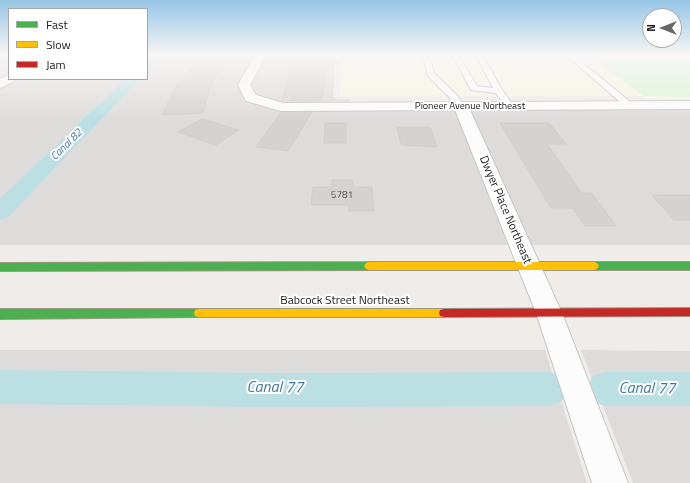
<!DOCTYPE html>
<style>
body{margin:0}
#map{position:relative;width:690px;height:483px;overflow:hidden;background:#efece9;font-family:"Titillium Web",sans-serif}
canvas{display:block}
.legend{position:absolute;left:8px;top:8px;width:140px;height:72px;box-sizing:border-box;background:#fff;border:1px solid #a6a6a6;margin:0;padding:5px 7px;list-style:none;font-size:12px;color:#212121}
.legend li{display:flex;align-items:center;gap:8px;height:20px}
.legend b{width:20px;border:1px solid #a6a6a6}
.north{position:absolute;left:642px;top:8px;width:40px;height:40px;box-sizing:border-box;background:#fff;border:1px solid #a6a6a6;border-radius:50%;rotate:270deg;font-size:11px;font-weight:700;line-height:16px;text-align:center;color:#212121}
.north::after{content:'';display:block;margin:auto;width:14px;height:18px;background:#696867;clip-path:polygon(50% 0,100% 100%,50% 72%,0 100%)}
</style>
<div id="map">
<canvas width="690" height="483"></canvas>
<ul class="legend">
<li><b style="height:5px;background:#4caf50"></b>Fast</li>
<li><b style="height:5px;background:#ffc107"></b>Slow</li>
<li><b style="height:5px;background:#c62828"></b>Jam</li>
</ul>
<div class="north">N</div>
</div>
<script>
const c = document.querySelector('canvas').getContext('2d');
c.lineJoin = 'round';
function paint(path, color) {
  c.fillStyle = color;
  c.fill(path, 'evenodd');
}
function poly(rows) {
  const path = new Path2D();
  for (const r of rows) {
    path.moveTo(r[0], r[1]);
    for (let i = 2; i < r.length; i += 2) path.lineTo(r[i], r[i + 1]);
  }
  return path;
}
function trace(path, color, width, dash) {
  c.strokeStyle = color;
  c.lineWidth = width;
  c.lineCap = dash ? 'butt' : 'round';
  c.setLineDash(dash || []);
  c.stroke(path);
}
function label(font, color, halo, rows, align = 'center') {
  c.font = font + ' "Titillium Web",sans-serif';
  c.lineWidth = 4;
  c.setLineDash([]);
  c.textBaseline = 'middle';
  c.strokeStyle = halo;
  c.fillStyle = color;
  for (const [text, x, y, turn = 0] of rows) {
    c.save();
    c.translate(x, y);
    c.rotate((+turn || 0) * Math.PI / 180);
    c.textAlign = isNaN(turn) ? turn : align;
    if (halo) c.strokeText(text, 0, 0);
    c.fillText(text, 0, 0);
    c.restore();
  }
}
paint(poly([
 [0,55,9,55,9,79,147,79,147,55,336,55,333,96,338,99,349,99,349,104,690,107,690,245,0,245],
 [0,350,545,350,587,483,0,483],
 [581,350,690,351,690,483,633,483]
]), '#dedcdb');
paint(poly([
 [342,55,690,55,690,99,647,99,643,96,340,96]
]), '#f8f5e5');
paint(poly([
 [690,55,690,97,643,96,590,56]
]), '#d7f5d4');
paint(poly([
 [151,55,164,55,152,69,147,70,147,59,151,55],
 [125,79,140,79,8,217,0,220,0,199,125,79],
 [0,370,267,373,550,372,562,377,567,389,562,401,550,406,267,407,0,404,0,370],
 [604,372,690,372,690,406,604,406,592,401,587,389,592,377,604,372]
]), '#bcdfe3');
const building = poly([
 [322,55,324,55,323,61,340,61,322,73,322,75,325,75,323,95,319,101,288,101,296,91,282,101,291,65,296,65,300,57,318,57,318,60,322,55],
 [197,61,226,62,211,85,203,113,162,115,173,92,197,61],
 [281,112,312,112,288,151,256,147,281,112],
 [202,119,239,130,216,145,178,132,202,119],
 [325,123,346,123,346,143,324,143,325,123],
 [500,123,549,123,566,144,547,144,582,193,592,193,616,226,585,226,573,208,551,208,500,123],
 [397,127,430,127,437,147,401,145,397,127],
 [332,180,353,180,353,187,372,187,374,211,349,211,349,205,311,205,313,187,332,187,332,180],
 [652,195,690,195,690,220,674,220,652,195]
]);
paint(building, '#d6d2d0');
trace(building, '#d2ceca', 1);
const lane = poly([
 [423,55,429,55,434,73,456,94,465,107,464,109,458,109,450,98,428,76,423,55],
 [452,55,458,55,477,86,493,88,476,55,482,55,503,91,514,107,513,109,507,109,496,93,471,90,452,55],
 [566,55,573,55,633,104,634,106,633,108,627,108,566,55]
]);
const street = poly([
 [255,55,266,55,250,85,256,95,283,103,690,101,690,109,470,110,562,313,628,483,592,483,536,313,455,110,282,111,277,110,246,101,238,85,255,55],
 [9,75,9,79,15,79,13,82,0,88,0,79,9,75]
]);
const fast = poly([
 [369,262,372,263,374,266,372,269,369,270,0,271,0,263,369,262],
 [594,262,690,262,690,270,594,270,591,269,589,266,591,263,594,262],
 [0,309,199,309,203,310,204,313,203,316,199,317,0,319,0,309]
]);
const slow = poly([
 [369,262,594,262,597,263,599,266,597,269,594,270,369,270,366,269,364,266,366,263,369,262],
 [199,309,444,309,448,310,449,313,448,316,444,317,199,317,195,316,194,313,195,310,199,309]
]);
const jam = poly([
 [690,308,690,316,444,317,440,316,439,313,440,310,444,309,690,308]
]);
trace(lane, '#c6c5c4', 2);
trace(street, '#c6c5c4', 2);
trace(fast, '#9a9a7f', 2);
trace(slow, '#9a9a7f', 2);
trace(jam, '#9a9a7f', 2);
paint(lane, '#fdfcfc');
paint(street, '#fdfcfc');
paint(fast, '#4caf50');
paint(slow, '#ffc107');
paint(jam, '#c62828');
const sky = c.createLinearGradient(0, 0, 0, 122);
sky.addColorStop(0, '#96c5e6');
sky.addColorStop(0.45, '#f8f6f5');
sky.addColorStop(1, '#f8f6f500');
c.fillStyle = sky;
c.fillRect(0, 0, 690, 122);
label('10px', '#212121', '#fff', [
 ["Pioneer Avenue Northeast",470,107]
]);
label('10px', '#4e4d4d', null, [
 ["5781",342,196]
]);
label('italic 11px', '#40789c', '#fff', [
 ["Canal 82",67,145,-45]
]);
label('12px', '#212121', '#fff', [
 ["Dwyer Place Northeast",505,210,67],
 ["Babcock Street Northeast",345,301]
]);
label('italic 16px', '#40789c', '#fff', [
 ["Canal 77",275,388],
 ["Canal 77",647,389]
]);
</script>
